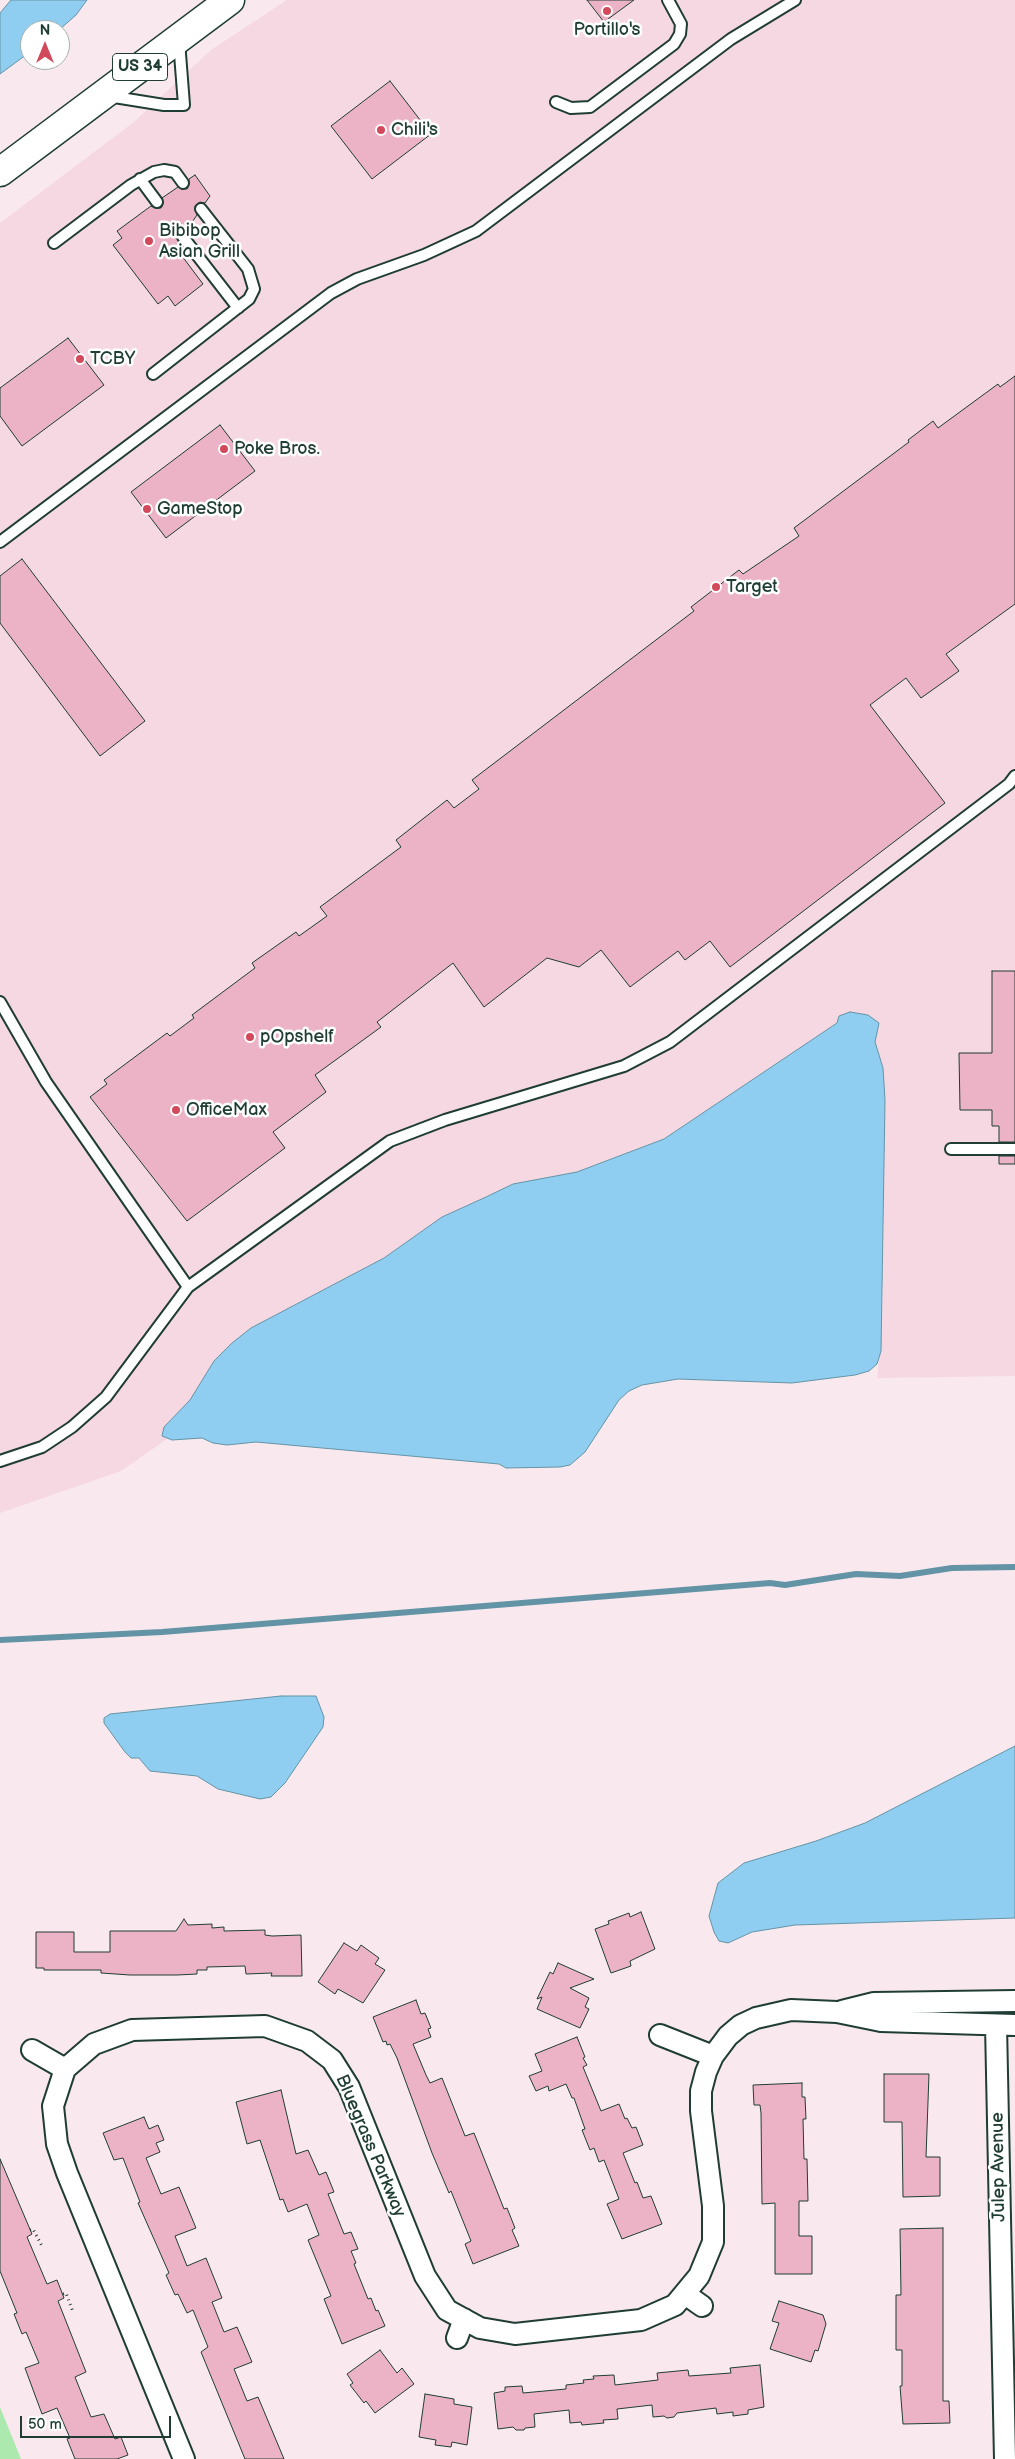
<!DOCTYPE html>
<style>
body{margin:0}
#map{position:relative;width:1015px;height:2459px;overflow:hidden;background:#f9e8ee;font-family:"Balsamiq Sans",sans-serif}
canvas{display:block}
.north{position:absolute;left:20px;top:20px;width:50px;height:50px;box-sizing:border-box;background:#fff;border:1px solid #a5b1ae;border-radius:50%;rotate:0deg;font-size:14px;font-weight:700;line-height:20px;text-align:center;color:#1f3d34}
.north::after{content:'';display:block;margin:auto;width:18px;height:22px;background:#d1495b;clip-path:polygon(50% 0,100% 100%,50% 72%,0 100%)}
.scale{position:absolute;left:20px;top:2416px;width:151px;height:22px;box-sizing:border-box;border:2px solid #1f3d34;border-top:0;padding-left:6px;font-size:15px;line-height:18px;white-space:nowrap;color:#1f3d34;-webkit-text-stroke:4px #fff;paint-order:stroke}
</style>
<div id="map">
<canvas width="1015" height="2459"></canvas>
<div class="north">N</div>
<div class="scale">50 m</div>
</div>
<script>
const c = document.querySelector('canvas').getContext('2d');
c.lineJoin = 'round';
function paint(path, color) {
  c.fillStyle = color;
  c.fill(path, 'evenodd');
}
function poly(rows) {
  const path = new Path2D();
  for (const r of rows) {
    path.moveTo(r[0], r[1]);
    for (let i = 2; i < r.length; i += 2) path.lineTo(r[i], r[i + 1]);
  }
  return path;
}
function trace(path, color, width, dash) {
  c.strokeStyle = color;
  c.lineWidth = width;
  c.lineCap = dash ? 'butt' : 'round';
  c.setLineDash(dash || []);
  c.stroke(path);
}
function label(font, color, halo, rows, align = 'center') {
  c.font = font + ' "Balsamiq Sans",sans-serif';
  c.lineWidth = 5;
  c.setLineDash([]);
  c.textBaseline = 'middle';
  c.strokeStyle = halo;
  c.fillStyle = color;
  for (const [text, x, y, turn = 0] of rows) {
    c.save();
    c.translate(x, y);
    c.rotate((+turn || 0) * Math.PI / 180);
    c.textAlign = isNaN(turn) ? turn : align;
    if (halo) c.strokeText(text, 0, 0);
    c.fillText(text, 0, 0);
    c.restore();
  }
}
paint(poly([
 [287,0,1015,0,1015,1376,877,1378,882,1328,885,1100,883,1068,875,1042,879,1023,839,1016,837,1023,664,1139,577,1172,513,1184,486,1197,442,1217,384,1258,251,1328,214,1361,190,1400,164,1427,162,1436,167,1439,121,1471,0,1513,0,223,134,122,211,50]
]), '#f5d8e2');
paint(poly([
 [0,2407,21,2459,0,2459]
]), '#ace9af');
const water = poly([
 [11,0,87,0,76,15,59,30,30,30,30,52,0,74,0,13,11,0],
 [850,1012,868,1015,879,1023,875,1042,883,1068,885,1100,881,1351,877,1364,869,1371,855,1375,792,1383,678,1379,642,1385,629,1391,619,1400,585,1452,570,1465,560,1467,506,1468,499,1464,256,1442,227,1445,213,1443,202,1438,172,1440,162,1436,164,1427,190,1400,214,1361,232,1343,251,1328,384,1258,442,1217,486,1197,513,1184,577,1172,664,1139,837,1023,839,1016,850,1012],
 [281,1696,316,1696,324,1717,323,1727,285,1783,271,1797,260,1799,218,1789,197,1776,150,1771,139,1758,131,1758,125,1752,104,1723,104,1718,110,1714,281,1696],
 [1015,1746,1015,1918,795,1925,752,1932,728,1943,719,1941,714,1932,709,1916,718,1883,744,1863,816,1841,865,1823,1015,1746]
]);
paint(water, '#90cef1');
trace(water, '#6394a5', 1);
trace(poly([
 [0,1640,162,1632,770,1583,785,1585,856,1574,900,1576,952,1568,1015,1567]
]), '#6394a5', 6);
const building = poly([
 [587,0,634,0,604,22,587,0],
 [390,81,431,134,372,179,331,126,390,81],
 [195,175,210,196,205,203,200,202,195,206,197,215,186,231,182,230,177,234,179,243,176,248,203,284,175,306,168,296,158,304,113,245,122,238,117,231,151,206,155,208,161,208,163,204,162,198,178,187,187,189,189,185,189,179,195,175],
 [68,338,104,385,22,446,0,416,0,388,68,338],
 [1015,376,1015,604,946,654,959,671,921,698,906,678,870,705,945,803,730,967,710,941,685,960,678,951,630,987,601,950,579,967,547,958,484,1007,453,963,377,1022,381,1027,315,1075,326,1092,273,1132,285,1148,187,1221,90,1097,107,1084,104,1080,167,1033,170,1036,194,1018,192,1015,255,968,252,963,296,932,299,936,327,916,320,907,401,847,396,840,447,800,454,808,479,789,472,780,694,611,691,607,739,570,743,574,799,536,794,528,909,442,908,440,933,421,938,428,998,384,1000,387,1015,376],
 [220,425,255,471,166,538,131,492,220,425],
 [22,559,145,721,100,756,0,623,0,576,22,559],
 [992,971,1015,971,1015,1142,999,1142,999,1126,992,1126,992,1110,960,1110,959,1053,992,1053,992,971],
 [999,1156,1015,1156,1015,1164,999,1164,999,1156],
 [641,1912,655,1949,630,1961,631,1966,611,1973,595,1929,609,1924,608,1921,629,1913,630,1917,641,1912],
 [184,1919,188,1925,212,1924,212,1928,224,1927,224,1931,265,1930,265,1935,272,1936,301,1935,302,1976,271,1976,272,1973,246,1974,245,1966,207,1967,207,1970,197,1970,197,1974,177,1975,130,1975,101,1973,101,1970,44,1970,44,1968,36,1968,36,1932,74,1932,74,1952,110,1952,110,1931,176,1931,184,1919],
 [344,1943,357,1951,361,1945,379,1958,375,1964,385,1970,363,2003,338,1989,335,1994,318,1982,344,1943],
 [558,1963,594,1979,570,1988,589,1998,585,2007,589,2009,580,2028,537,2009,542,1997,537,1999,550,1972,553,1974,558,1963],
 [416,2000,421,2014,425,2013,431,2028,428,2029,431,2037,413,2044,426,2075,430,2083,442,2078,465,2136,474,2133,504,2209,507,2208,515,2228,512,2230,519,2246,473,2264,465,2244,471,2241,451,2191,449,2193,432,2153,397,2058,390,2044,387,2045,386,2041,383,2042,373,2017,416,2000],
 [577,2037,585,2057,583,2058,587,2065,583,2067,601,2111,619,2104,625,2119,627,2118,632,2128,636,2127,643,2145,623,2153,635,2183,637,2182,643,2198,651,2196,662,2224,622,2239,607,2204,619,2199,604,2160,599,2162,594,2148,590,2150,582,2130,585,2129,574,2098,572,2098,566,2084,549,2091,548,2086,536,2091,529,2076,542,2071,535,2054,577,2037],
 [884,2074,929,2074,926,2157,940,2157,940,2196,903,2197,902,2122,884,2122,884,2074],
 [802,2083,802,2097,805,2097,806,2119,803,2119,804,2159,807,2159,808,2201,799,2201,799,2236,812,2236,812,2274,775,2274,775,2203,762,2204,761,2113,760,2105,754,2105,753,2085,802,2083],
 [281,2090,296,2154,308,2150,319,2175,326,2172,334,2192,328,2194,344,2234,351,2232,358,2249,351,2251,356,2263,354,2264,368,2299,371,2298,376,2311,378,2310,385,2326,342,2344,324,2299,331,2296,308,2240,319,2235,307,2204,288,2212,283,2199,280,2200,260,2140,247,2144,236,2102,281,2090],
 [144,2117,149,2129,158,2125,164,2140,156,2143,160,2152,146,2158,161,2194,179,2187,196,2228,175,2236,187,2266,206,2258,222,2298,212,2302,224,2332,237,2327,252,2362,234,2369,247,2401,258,2397,284,2459,245,2459,201,2352,208,2347,193,2310,187,2313,178,2294,175,2295,166,2275,169,2273,138,2203,140,2202,123,2158,114,2160,103,2133,144,2117],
 [0,2159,32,2234,27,2237,47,2284,57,2280,64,2298,58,2301,86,2372,75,2377,91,2417,104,2414,115,2439,121,2437,128,2455,117,2459,75,2459,67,2439,70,2438,57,2408,42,2414,25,2368,39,2363,26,2332,22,2334,14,2314,17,2313,0,2271,0,2159],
 [943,2228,943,2401,949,2401,950,2423,903,2424,900,2386,902,2386,902,2350,896,2350,896,2295,901,2295,900,2229,943,2228],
 [779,2301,823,2315,826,2324,818,2351,815,2350,811,2362,770,2349,779,2323,772,2321,779,2301],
 [380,2350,397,2373,402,2368,414,2384,375,2413,366,2401,364,2403,350,2385,353,2383,347,2374,380,2350],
 [760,2365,764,2407,748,2410,748,2414,733,2416,733,2412,717,2414,716,2408,677,2413,674,2417,667,2418,664,2416,653,2417,652,2405,617,2409,618,2419,603,2420,604,2423,582,2425,581,2422,570,2423,569,2410,534,2414,535,2427,525,2428,524,2430,516,2430,513,2427,498,2429,494,2393,505,2391,505,2387,522,2386,523,2393,566,2389,566,2385,584,2383,583,2380,594,2379,593,2376,614,2375,615,2385,658,2380,657,2373,688,2370,689,2376,731,2373,730,2368,760,2365],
 [425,2394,454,2399,454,2404,472,2407,467,2445,452,2442,451,2447,435,2445,436,2440,419,2437,425,2394]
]);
paint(building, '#ecb3c6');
trace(building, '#1f3d34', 1);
const lane = poly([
 [108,96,164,105,184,105,179,41],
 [556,102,571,108,590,107,674,44,680,34,681,24,668,0],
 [140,179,157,202],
 [183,237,238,308],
 [54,243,131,185,154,172,164,170,175,172,183,183],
 [153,374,249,299,254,289,248,269,201,209],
 [0,542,331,293,357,279,424,255,476,231,731,39,795,0],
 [0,1002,46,1082,188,1287],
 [951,1149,1015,1149],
 [0,1461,42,1447,72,1427,106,1397,188,1287,390,1141,445,1120,624,1066,670,1042,1009,784,1015,776]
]);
const street = poly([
 [842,2011,874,2003,1015,2001],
 [996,2025,1005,2459],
 [660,2035,713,2056],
 [32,2050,65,2069],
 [685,2294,702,2306],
 [457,2338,464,2319],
 [184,2459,67,2173,57,2144,53,2106,65,2069,94,2044,132,2030,265,2026,307,2041,332,2060,349,2087,425,2276,447,2310,480,2328,515,2334,641,2320,675,2305,699,2276,713,2242,713,2206,701,2111,701,2091,706,2072,713,2056,728,2036,741,2025,756,2018,791,2010,837,2012,881,2021,1015,2025]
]);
const primary = poly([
 [0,172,230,0]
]);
trace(lane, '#1f3d34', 14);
trace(street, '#1f3d34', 24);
trace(primary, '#1f3d34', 31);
trace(poly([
 [30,2230,33,2229,43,2248],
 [63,2294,66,2293,73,2312]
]), '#1f3d34', 3, [1, 4]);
trace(lane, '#fff', 10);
trace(street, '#fff', 20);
trace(primary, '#fff', 28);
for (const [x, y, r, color] of [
 [607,11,5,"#d1495b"],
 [381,130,5,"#d1495b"],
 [149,241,5,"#d1495b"],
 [80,359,5,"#d1495b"],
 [224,449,5,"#d1495b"],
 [147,509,5,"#d1495b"],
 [716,587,5,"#d1495b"],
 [250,1037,5,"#d1495b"],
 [176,1110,5,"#d1495b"]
]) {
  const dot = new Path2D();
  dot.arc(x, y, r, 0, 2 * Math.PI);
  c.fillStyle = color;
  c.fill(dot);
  trace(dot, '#fff', 2);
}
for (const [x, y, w] of [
 [140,67,55]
]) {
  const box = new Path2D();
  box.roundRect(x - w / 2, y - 13.5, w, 27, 4);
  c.fillStyle = '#fff';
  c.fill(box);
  trace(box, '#1f3d34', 1);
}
label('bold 16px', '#1f3d34', null, [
 ["US 34",140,67]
]);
label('18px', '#1f3d34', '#fff', [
 ["Portillo's",607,30,"center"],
 ["Chili's",391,130],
 ["Bibibop",159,231],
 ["Asian Grill",159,252],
 ["TCBY",90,359],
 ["Poke Bros.",234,449],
 ["GameStop",157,509],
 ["Target",726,587],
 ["pOpshelf",260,1037],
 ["OfficeMax",186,1110]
], 'left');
label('18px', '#1f3d34', '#fff', [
 ["Bluegrass Parkway",370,2146,67],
 ["Julep Avenue",999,2167,-91]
]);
</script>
